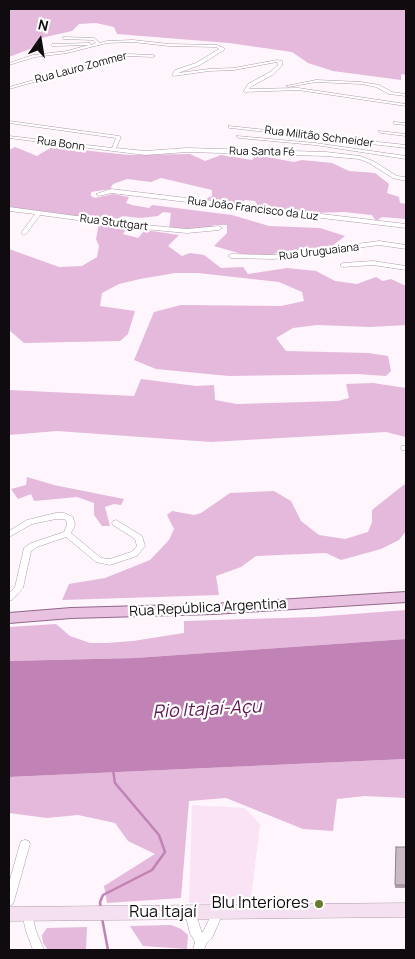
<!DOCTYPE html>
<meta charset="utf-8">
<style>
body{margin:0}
#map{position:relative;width:415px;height:959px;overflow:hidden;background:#fff5fc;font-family:Manrope,sans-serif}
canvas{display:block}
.frame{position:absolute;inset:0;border:10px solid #100b0f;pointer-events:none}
.north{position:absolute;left:15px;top:15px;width:50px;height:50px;-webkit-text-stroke:4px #fff;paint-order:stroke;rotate:13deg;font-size:14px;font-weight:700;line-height:20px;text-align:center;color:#100b0f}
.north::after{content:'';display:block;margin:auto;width:18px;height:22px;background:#100b0f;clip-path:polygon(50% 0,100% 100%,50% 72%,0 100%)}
</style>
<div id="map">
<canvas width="415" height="959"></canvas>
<div class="frame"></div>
<div class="north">N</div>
</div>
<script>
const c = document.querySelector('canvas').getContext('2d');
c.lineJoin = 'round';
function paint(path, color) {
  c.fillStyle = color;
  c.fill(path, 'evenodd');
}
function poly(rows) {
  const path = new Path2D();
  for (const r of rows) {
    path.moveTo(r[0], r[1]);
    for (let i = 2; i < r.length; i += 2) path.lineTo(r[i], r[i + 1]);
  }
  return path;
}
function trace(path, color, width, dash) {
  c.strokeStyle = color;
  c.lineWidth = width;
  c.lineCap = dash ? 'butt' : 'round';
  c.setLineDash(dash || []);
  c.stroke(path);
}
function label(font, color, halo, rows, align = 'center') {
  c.font = font + ' Manrope,sans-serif';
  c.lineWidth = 4.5;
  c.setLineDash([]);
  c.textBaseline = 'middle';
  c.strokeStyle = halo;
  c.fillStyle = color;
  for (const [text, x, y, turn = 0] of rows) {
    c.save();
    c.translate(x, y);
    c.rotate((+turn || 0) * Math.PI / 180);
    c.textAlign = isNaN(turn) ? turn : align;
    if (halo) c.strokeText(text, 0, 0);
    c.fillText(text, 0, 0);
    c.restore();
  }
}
paint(poly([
 [192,805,245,808,260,824,250,906,189,903]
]), '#fae3f5');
paint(poly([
 [9,9,406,9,406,75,401,74,401,80,333,71,308,63,292,52,229,43,117,34,114,27,96,23,79,24,72,31,41,38,30,49,9,57],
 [15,147,37,156,52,147,129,155,190,154,205,161,221,155,252,160,256,155,294,162,302,160,332,163,349,171,375,173,389,184,387,193,399,197,400,203,406,204,406,219,382,217,376,221,372,215,344,212,312,213,259,207,255,201,245,200,241,204,201,201,212,196,212,190,161,178,151,182,127,179,113,184,110,189,91,192,91,196,95,198,113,194,129,197,126,203,132,205,149,208,152,205,232,215,269,226,320,228,345,236,331,247,280,252,264,257,245,255,214,246,227,233,227,225,215,225,207,228,187,230,169,229,171,213,163,212,158,216,140,218,122,216,119,222,9,207,9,150],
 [99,224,126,229,123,234,138,238,145,230,179,235,168,246,182,256,190,253,204,255,221,268,243,267,248,274,287,268,316,271,335,281,357,284,376,277,383,281,391,279,406,286,406,325,371,327,317,325,293,328,276,338,286,351,368,353,388,356,391,371,386,376,357,374,229,376,156,369,134,360,154,312,181,305,281,306,304,301,302,292,279,282,198,273,175,273,140,279,119,284,102,293,100,306,135,311,128,334,120,341,24,343,9,330,9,249,59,267,82,266,97,257,99,246,96,239],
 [141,379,196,386,214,385,215,400,237,404,338,401,349,398,346,384,373,383,406,388,406,437,386,432,211,442,57,431,9,435,9,390,134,396],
 [27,477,54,485,124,499,121,505,114,504,105,507,110,526,102,526,94,515,94,503,77,497,34,501,31,494,18,499,11,489,26,485],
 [406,483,406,531,399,540,381,549,341,560,326,553,256,556,241,567,216,576,219,595,62,600,69,584,105,578,150,560,169,540,174,529,167,515,172,511,194,515,201,513,230,493,274,491,291,501,301,521,319,535,345,539,368,532,372,522,372,510],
 [406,610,406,639,135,658,9,661,9,627,56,624,70,636,90,643,106,643,133,641,184,633,184,621,314,617],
 [406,759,406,798,365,796,337,799,333,831,303,829,226,798,189,801,181,898,107,903,104,886,155,854,128,841,115,823,78,815,47,818,9,813,9,777],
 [171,925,181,929,188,935,187,949,143,946,130,926],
 [87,927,86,950,48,950,43,943,42,935,47,928]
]), '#e4b9db');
paint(poly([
 [406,639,406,759,9,777,9,661,135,658]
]), '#c182b5');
trace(poly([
 [101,909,100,902,103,895,152,870,165,852,159,835,115,783,113,770],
 [102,918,108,950]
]), '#c182b5', 2.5);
const street = poly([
 [64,37,94,38,100,43,107,41,133,40,169,44,217,45,224,48,224,50,200,65,178,73,209,69,234,68,277,60,282,61,282,66,274,74,252,86,249,89,298,88,406,104,406,106,298,90,244,92,244,91,248,84,270,72,278,65,277,62,234,70,209,71,174,76,172,75,175,70,196,63,219,49,216,47,169,46,133,42,107,43,67,53,35,57,9,65,9,63,33,55,67,51,89,45,53,46,52,46,52,44,89,43,90,43,91,45,96,43,93,40,63,39,62,38,64,37],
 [127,54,153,55,155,56,153,57,127,56,9,89,9,87,127,54],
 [316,80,361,82,379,85,392,92,406,94,406,96,389,94,376,87,361,84,316,82,288,87,286,86,316,80],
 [9,121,119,136,121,137,116,148,145,151,187,148,326,152,360,156,373,161,397,176,406,177,406,181,393,178,369,163,359,159,326,156,187,152,145,155,9,138,9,136,112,148,116,138,9,123,9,121],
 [394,122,406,123,406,125,394,124,394,122],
 [229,126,406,145,406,148,231,128,229,128,229,126],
 [379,131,406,134,406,136,381,133,379,132,379,131],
 [237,136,315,143,406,156,406,159,315,145,239,138,237,137,237,136],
 [111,189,406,224,406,228,111,193,99,196,96,194,111,189],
 [9,207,144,225,187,229,219,226,222,228,219,230,187,233,144,229,40,215,26,234,24,235,21,233,35,214,9,211,9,207],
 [379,241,406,245,406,249,379,245,274,259,231,258,228,256,231,254,274,255,379,241],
 [373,261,406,266,406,270,373,265,343,267,340,265,343,263,373,261],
 [402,446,406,446,406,450,402,450,401,448,402,446],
 [56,513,64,513,73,517,75,525,71,533,101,558,110,559,131,552,137,546,135,539,113,525,112,523,113,521,116,520,142,536,145,546,137,556,110,565,96,562,66,537,37,547,31,551,23,588,12,600,9,601,9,593,15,587,24,548,31,543,64,532,67,525,66,520,63,519,56,519,32,524,9,537,9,531,27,520,56,513],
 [25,840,29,841,30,844,14,901,13,904,9,906,9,883,20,844,21,841,25,840],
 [190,908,194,909,202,933,204,930,214,909,218,908,222,909,223,913,212,938,206,944,204,950,193,950,195,942,190,933,185,913,186,909,190,908],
 [27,909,31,910,32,914,36,931,44,950,33,950,26,931,22,914,23,910,27,909]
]);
const secondary = poly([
 [406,903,406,917,9,921,9,907,406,903]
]);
const primary = poly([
 [406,592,406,602,213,614,71,618,9,623,9,613,71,608,213,604,406,592]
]);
trace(street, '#ad9da9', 1);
trace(secondary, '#ad9da9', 1);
trace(primary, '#93678a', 2);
paint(street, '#fff');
paint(secondary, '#f4e0f0');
paint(primary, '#e8c2e0');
paint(poly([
 [396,847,406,847,406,888,395,888]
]), '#aea0aa');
const building = poly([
 [396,847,406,847,406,885,395,885,396,847]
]);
paint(building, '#cabac6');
trace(building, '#8d828b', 1);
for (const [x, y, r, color] of [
 [319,904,5,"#657c2e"]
]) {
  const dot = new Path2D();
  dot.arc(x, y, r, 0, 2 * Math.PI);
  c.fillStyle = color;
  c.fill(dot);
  trace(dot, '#fff', 2);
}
label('11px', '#100b0f', '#fff', [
 ["Rua Lauro Zommer",81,68,-15],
 ["Rua Militão Schneider",319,137,7],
 ["Rua Bonn",61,144,8],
 ["Rua Santa Fé",262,152,1],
 ["Rua João Francisco da Luz",253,209,7],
 ["Rua Stuttgart",114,223,7],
 ["Rua Uruguaiana",319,252,-7]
]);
label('14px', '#100b0f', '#fff', [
 ["Rua República Argentina",208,608,-3]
]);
label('16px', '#100b0f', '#fff', [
 ["Blu Interiores",309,904]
], 'right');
label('16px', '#100b0f', '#fff', [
 ["Rua Itajaí",163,913]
]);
label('italic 18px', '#601456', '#fff', [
 ["Rio Itajaí-Açu",207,710,-3]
]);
</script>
